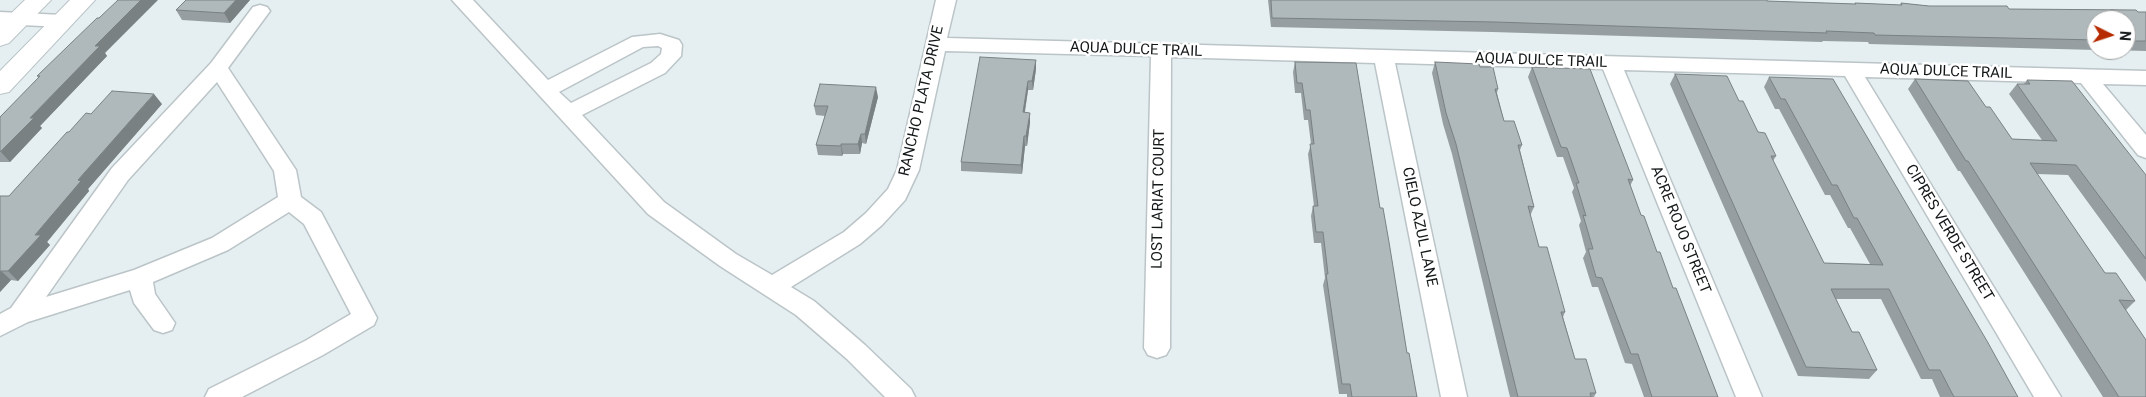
<!DOCTYPE html>
<style>
body{margin:0}
#map{position:relative;width:2146px;height:397px;overflow:hidden;background:#e5eff2;font-family:Roboto,sans-serif}
canvas{display:block}
.north{position:absolute;left:2086px;top:10px;width:50px;height:50px;box-sizing:border-box;background:#fff;border:1px solid #a1a2a2;border-radius:50%;rotate:94deg;font-size:14px;font-weight:700;line-height:20px;text-align:center;color:#131717}
.north::after{content:'';display:block;margin:auto;width:18px;height:22px;background:#b62c00;clip-path:polygon(50% 0,100% 100%,50% 72%,0 100%)}
</style>
<div id="map">
<canvas width="2146" height="397"></canvas>
<div class="north">N</div>
</div>
<script>
const c = document.querySelector('canvas').getContext('2d');
c.lineJoin = 'round';
function poly(rows) {
  const path = new Path2D();
  for (const r of rows) {
    path.moveTo(r[0], r[1]);
    for (let i = 2; i < r.length; i += 2) path.lineTo(r[i], r[i + 1]);
  }
  return path;
}
function trace(path, color, width, dash) {
  c.strokeStyle = color;
  c.lineWidth = width;
  c.lineCap = dash ? 'butt' : 'round';
  c.setLineDash(dash || []);
  c.stroke(path);
}
function paint(path, color) {
  c.fillStyle = color;
  c.fill(path, 'evenodd');
}
function label(font, color, halo, rows, align = 'center') {
  c.font = font + ' Roboto,sans-serif';
  c.lineWidth = 5;
  c.setLineDash([]);
  c.textBaseline = 'middle';
  c.strokeStyle = halo;
  c.fillStyle = color;
  for (const [text, x, y, turn = 0] of rows) {
    c.save();
    c.translate(x, y);
    c.rotate((+turn || 0) * Math.PI / 180);
    c.textAlign = isNaN(turn) ? turn : align;
    if (halo) c.strokeText(text, 0, 0);
    c.fillText(text, 0, 0);
    c.restore();
  }
}
const minor = poly([
 [452,0,473,0,548,80,632,37,660,34,679,40,682,45,681,56,665,73,582,115,664,202,736,254,772,275,844,232,866,213,888,189,897,170,936,0,956,0,947,38,2146,71,2146,85,2103,84,2146,135,2146,158,2138,155,2081,83,1865,77,2061,397,2034,397,1845,76,1624,70,1762,397,1736,397,1603,69,1395,63,1467,397,1441,397,1375,63,1171,57,1170,348,1166,355,1157,358,1148,355,1144,348,1151,56,945,51,919,170,905,200,882,225,860,244,791,287,814,301,865,345,911,389,915,397,885,397,847,359,796,315,720,266,648,214,452,0],
 [658,46,662,48,661,54,651,63,571,103,559,92,643,47,658,46],
 [260,5,267,7,270,11,228,68,296,170,301,197,321,212,377,318,374,325,323,355,242,397,205,397,209,389,305,341,351,314,304,224,289,212,228,250,153,282,155,294,175,323,172,330,163,333,154,330,134,303,130,290,28,322,0,336,0,314,11,308,112,168,211,63,253,7,260,5],
 [217,82,274,171,278,197,212,238,134,270,46,297,128,180,217,82],
 [0,12,63,15,70,17,73,21,70,25,63,27,0,24,0,12]
]);
const secondary = poly([
 [25,0,51,0,9,43,0,46,0,24,25,0],
 [70,0,95,0,9,92,0,94,0,71,70,0]
]);
trace(minor, '#bbc4c7', 3);
trace(secondary, '#bbc4c7', 2);
paint(minor, '#fff');
paint(secondary, '#fff');
paint(poly([
 [250,0,230,23,182,20,176,10],
 [1268,0,1767,0,1767,1,1854,4,1855,3,1900,5,1901,3,1929,6,2009,9,2109,10,2110,9,2138,12,2146,12,2146,51,2108,50,2126,50,2126,20,2096,20,2096,50,1869,44,1868,42,1823,41,1822,42,1492,32,1271,27],
 [105,53,107,56,40,126,42,128,10,162,0,162,0,117,39,78,37,76],
 [1036,60,1036,69,1033,90,1028,90,1025,112,1030,122,1027,146,1025,146,1022,174,961,171,961,162],
 [1295,62,1380,208,1407,353,1417,397,1347,397,1347,394,1339,394,1323,285,1325,278,1321,243,1314,243,1311,216,1313,206,1314,206,1308,154,1311,144,1308,120,1304,120,1301,93,1295,93,1293,72],
 [1435,62,1480,67,1498,89,1497,93,1504,121,1522,145,1520,150,1534,207,1530,216,1539,247,1565,312,1563,317,1575,359,1596,393,1594,397,1510,397,1452,154,1443,124,1432,73],
 [1532,67,1633,180,1630,186,1641,215,1673,288,1718,397,1644,397,1632,364,1625,363,1598,287,1592,287,1583,258,1586,252,1579,225,1581,221,1572,192,1574,188,1563,157,1557,157,1528,77],
 [1675,74,1739,101,1758,132,1776,156,1773,161,1824,263,1870,264,1850,228,1848,228,1830,195,1825,195,1779,109,1775,109,1764,87,1769,77,2018,397,1940,397,1932,379,1921,379,1881,299,1836,299,1852,332,1877,370,1869,379,1798,376,1670,84],
 [1915,79,1986,107,2012,139,2042,140,2009,94,2017,84,2024,84,2027,80,2146,175,2146,282,2068,175,2037,174,2105,273,2135,301,2126,310,2146,397,2103,397,1960,171,1958,171,1908,89],
 [878,97,866,144,862,143,860,154,843,154,842,156,818,155,816,145,825,116,816,115,814,106],
 [162,104,88,189,89,191,47,242,50,245,18,281,11,280,0,292,0,196,9,196,69,132,91,114]
]), '#969ea1');
paint(poly([
 [141,0,158,0,105,53,107,56,40,126,42,128,10,162,1,152,30,118,95,46],
 [236,0,250,0,230,23,224,13],
 [1036,60,1036,69,1033,90,1032,81],
 [1028,81,1028,90,1023,122,1023,112],
 [876,87,878,97,866,144,865,134],
 [154,94,162,104,88,189,89,191,47,242,50,245,18,281,8,271,78,180],
 [1030,113,1030,122,1027,146,1026,136],
 [861,134,862,143,860,154,858,144],
 [1024,136,1025,146,1022,174,1021,165],
 [841,144,843,154,842,156,841,146],
 [1,271,11,280,0,292,0,272]
]), '#7a8183');
const building = poly([
 [118,0,141,0,95,46,100,46,30,118,34,118,0,152,0,117,40,76,37,76,97,18,99,18,118,0],
 [186,0,236,0,224,13,176,10,186,0],
 [1271,0,1767,0,1767,1,1856,4,1855,3,1902,5,1901,3,1929,6,2007,6,2009,9,2136,10,2138,12,2146,12,2146,41,2126,41,2126,20,2096,20,2096,40,1875,35,1874,33,1826,31,1827,33,1495,22,1272,18,1271,0],
 [980,57,1036,60,1032,81,1028,81,1023,112,1030,113,1026,136,1024,136,1021,165,961,162,980,57],
 [1295,62,1356,63,1380,208,1383,208,1389,242,1407,353,1409,353,1417,397,1352,397,1350,384,1342,384,1326,274,1328,274,1323,232,1316,232,1313,206,1318,206,1310,144,1314,144,1310,110,1306,110,1302,83,1297,83,1295,62],
 [1435,62,1479,64,1480,67,1493,67,1498,89,1495,89,1504,121,1514,121,1522,145,1518,145,1534,207,1528,206,1539,247,1547,247,1565,312,1561,312,1575,359,1586,359,1596,393,1590,393,1591,397,1518,397,1456,144,1446,113,1435,62],
 [1532,67,1590,69,1633,180,1628,179,1641,215,1644,216,1657,252,1660,252,1673,288,1676,288,1718,397,1652,397,1638,354,1631,354,1602,278,1596,277,1588,249,1593,249,1583,215,1586,216,1576,183,1579,183,1567,148,1561,147,1532,67],
 [1675,74,1727,76,1739,101,1743,101,1758,132,1765,133,1776,156,1771,156,1824,263,1883,265,1857,218,1854,218,1837,185,1832,185,1785,99,1781,99,1769,77,1833,79,1987,341,2018,397,1954,397,1940,370,1929,370,1889,289,1831,289,1852,332,1859,332,1877,370,1806,367,1675,74],
 [1915,79,1968,81,1986,107,1990,107,2012,139,2057,141,2017,84,2030,84,2027,80,2072,81,2146,175,2146,259,2076,165,2030,163,2105,273,2116,273,2135,301,2119,300,2146,340,2146,397,2119,397,1968,161,1966,161,1915,79],
 [820,84,876,87,865,134,861,134,858,144,841,144,841,146,816,145,828,106,814,106,820,84],
 [112,91,154,94,78,180,81,181,35,235,41,235,8,271,1,271,0,272,0,196,9,196,67,132,69,132,86,113,91,114,112,91]
]);
paint(building, '#afb8bb');
trace(building, '#7a8183', 1);
label('15px', '#131717', '#fff', [
 ["AQUA DULCE TRAIL",1136,50,2],
 ["AQUA DULCE TRAIL",1541,61,2],
 ["AQUA DULCE TRAIL",1946,72,2],
 ["RANCHO PLATA DRIVE",922,101,-77],
 ["LOST LARIAT COURT",1159,199,-89],
 ["CIELO AZUL LANE",1419,227,78],
 ["ACRE ROJO STREET",1680,230,68],
 ["CIPRES VERDE STREET",1949,233,59]
]);
</script>
